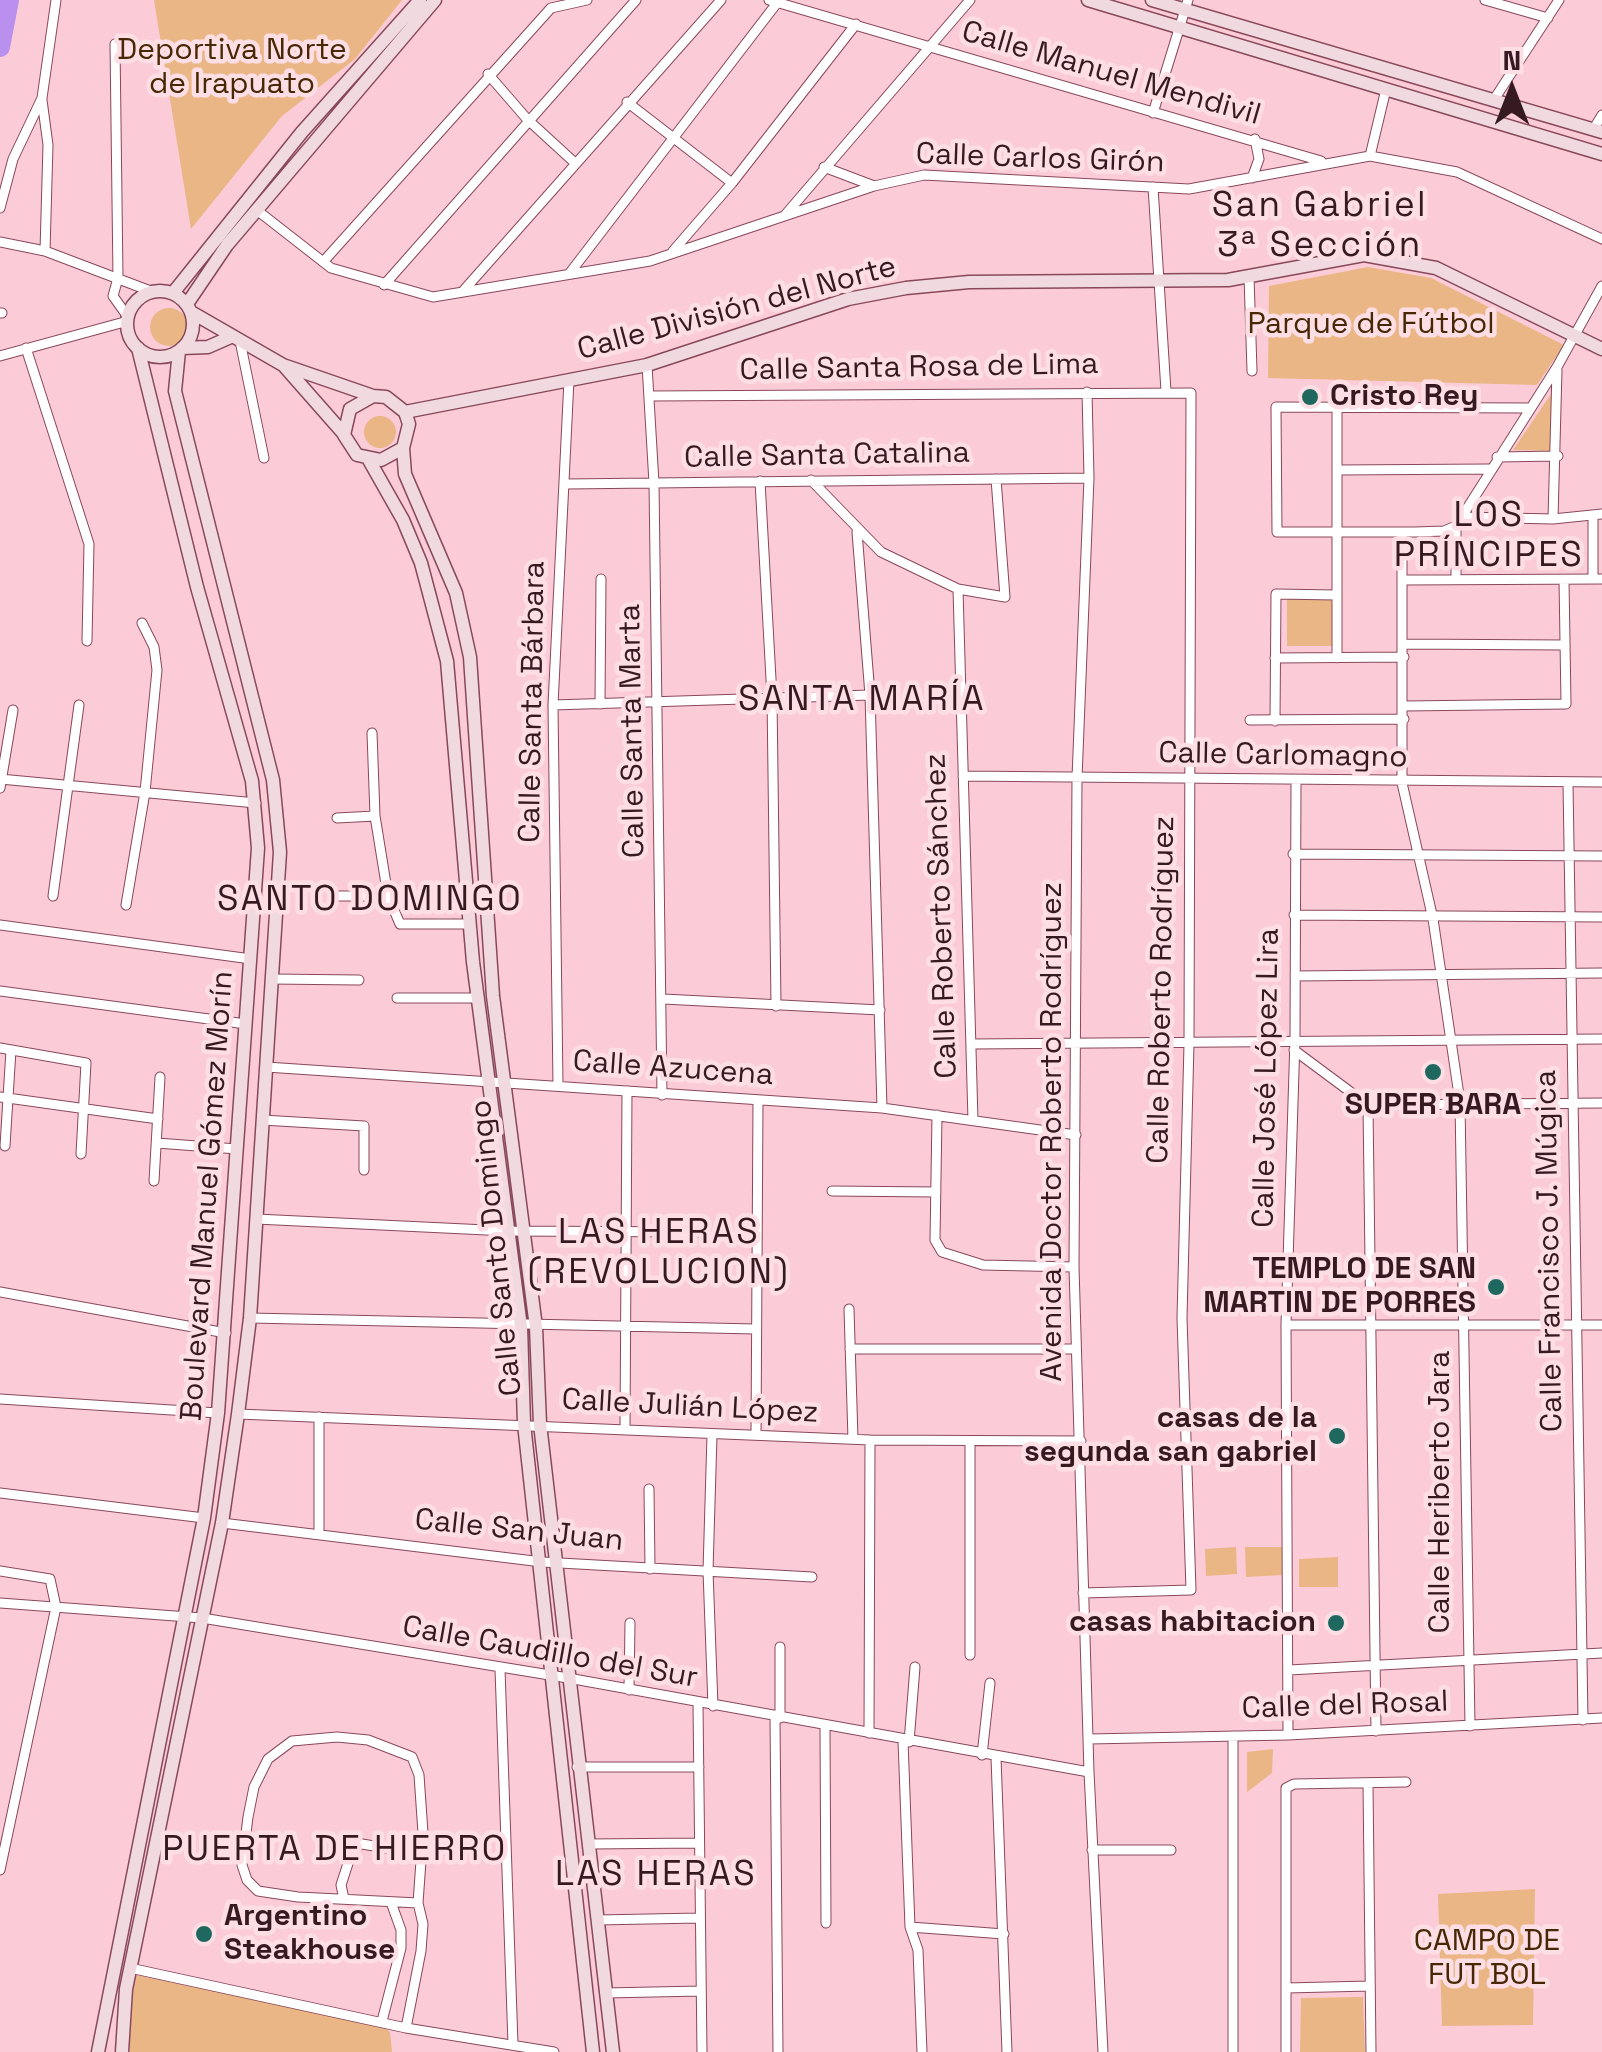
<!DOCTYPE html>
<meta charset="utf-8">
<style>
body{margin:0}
#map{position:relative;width:1602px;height:2052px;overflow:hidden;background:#fbccd7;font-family:"Space Grotesk",sans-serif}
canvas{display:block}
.north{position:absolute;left:1462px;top:40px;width:100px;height:100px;-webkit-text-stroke:8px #fedee5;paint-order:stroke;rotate:0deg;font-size:28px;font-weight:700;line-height:40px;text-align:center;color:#361a22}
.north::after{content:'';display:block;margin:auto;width:35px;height:45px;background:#361a22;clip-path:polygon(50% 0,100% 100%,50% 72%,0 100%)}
</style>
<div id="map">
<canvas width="1602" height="2052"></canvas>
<div class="north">N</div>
</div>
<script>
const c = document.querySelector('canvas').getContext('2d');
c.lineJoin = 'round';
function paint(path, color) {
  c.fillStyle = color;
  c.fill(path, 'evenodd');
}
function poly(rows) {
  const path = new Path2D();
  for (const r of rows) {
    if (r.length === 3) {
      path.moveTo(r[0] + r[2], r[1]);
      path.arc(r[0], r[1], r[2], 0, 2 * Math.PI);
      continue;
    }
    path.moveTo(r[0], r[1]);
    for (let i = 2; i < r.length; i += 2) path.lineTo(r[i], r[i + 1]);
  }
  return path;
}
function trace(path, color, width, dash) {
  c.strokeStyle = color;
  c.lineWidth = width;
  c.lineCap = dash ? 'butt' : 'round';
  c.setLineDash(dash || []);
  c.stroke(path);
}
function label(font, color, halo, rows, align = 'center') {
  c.font = font + ' "Space Grotesk",sans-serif';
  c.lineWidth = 9;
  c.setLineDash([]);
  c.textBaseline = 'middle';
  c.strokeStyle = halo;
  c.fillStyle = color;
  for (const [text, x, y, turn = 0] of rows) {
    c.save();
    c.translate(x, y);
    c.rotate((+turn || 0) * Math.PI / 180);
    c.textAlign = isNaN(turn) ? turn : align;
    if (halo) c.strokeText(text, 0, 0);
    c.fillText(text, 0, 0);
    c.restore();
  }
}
paint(poly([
 [154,0,402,0,355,59,282,116,191,229],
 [1368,267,1431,278,1564,345,1537,385,1268,378,1269,286],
 [169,327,19],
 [1551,394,1554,451,1513,450],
 [380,432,16],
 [1287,597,1335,597,1335,646,1287,646],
 [1236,1547,1237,1574,1206,1576,1205,1549],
 [1245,1547,1284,1547,1283,1575,1246,1577],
 [1338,1557,1338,1587,1299,1587,1299,1559],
 [1273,1749,1272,1773,1247,1792,1247,1752],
 [1535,1889,1533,2025,1442,2026,1438,1894],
 [136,1975,382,2026,390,2032,392,2052,130,2052,127,2015],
 [1363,1997,1365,2052,1300,2052,1301,1998]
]), '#ebb686');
trace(poly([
 [0,47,9,0]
]), '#b990ee', 20);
const street = poly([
 [769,0,1321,161],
 [1485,0,1548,18],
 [115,44,118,278,113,296,128,317],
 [488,74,527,119,575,163],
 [42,100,48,145,45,251],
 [1493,101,1559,0],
 [627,102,732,183],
 [1153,113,1188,0],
 [1593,130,1602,115],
 [1370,156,1386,89],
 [824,167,874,186],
 [1252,178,1259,159,1255,139],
 [1153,187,1166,391],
 [0,208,13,159,42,98,56,0],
 [258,211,331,268,433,297,650,261,874,186,924,175,1189,189,1370,156,1457,172,1602,239],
 [786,214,970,0],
 [0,242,45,251,153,292],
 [673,251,732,183,856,24],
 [323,262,551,8,587,0],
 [569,274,777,3],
 [1249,276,1252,371],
 [384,285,636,0],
 [464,290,721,0],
 [0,313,2,313],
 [240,341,264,458],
 [26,348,89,544,87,641],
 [0,356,128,321],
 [647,365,654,483,662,1095],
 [1087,392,1089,478,1077,778,1074,1267,1089,1772,1103,2052],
 [649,396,1191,393,1189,1044,1182,1318,1191,1590,1083,1593],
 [1497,457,1558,456],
 [1339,470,1489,469],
 [811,480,881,552,958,589,1005,597,996,479],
 [760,481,772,697,776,1006],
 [566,484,1089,478],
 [1463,517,1553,519,1602,514],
 [1553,519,1557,370],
 [1456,526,1444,531,1415,532,1277,532,1276,407,1529,408],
 [857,532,870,695,882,1108],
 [1402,532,1402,783,1433,919,1460,1102,1470,1726],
 [1456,579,1456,526,1557,367,1602,286],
 [1593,579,1593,516],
 [1402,580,1602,579],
 [958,589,973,1120],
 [1404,644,1564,645],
 [1275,658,1404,657],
 [1337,658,1337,409],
 [600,704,601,579],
 [553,705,870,695],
 [1404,706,1566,704,1564,580],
 [1250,720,1404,719],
 [1275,721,1276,594,1336,595],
 [372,733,375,816,388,896,400,924,470,924],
 [963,776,1602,782],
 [0,779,256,803],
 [1568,783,1583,1720],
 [0,788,13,710],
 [337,818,375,816],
 [1293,854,1602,856],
 [53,896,79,705],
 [333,896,388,896],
 [126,905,145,792,157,670,154,647,142,623],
 [1294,915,1602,917],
 [0,925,251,959],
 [1295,976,1602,973],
 [271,979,359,980],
 [0,991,246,1024],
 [397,998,479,998],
 [663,999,880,1010],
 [971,1044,1602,1039],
 [0,1048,86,1063,81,1154],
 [1294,1050,1368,1105,1602,1103],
 [266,1067,882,1108,1076,1135],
 [558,1086,553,705,569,380],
 [0,1097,158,1119],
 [1368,1105,1376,1731],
 [937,1115,935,1240,942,1252,983,1265,1074,1267],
 [262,1120,364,1126,364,1170],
 [157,1143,237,1149],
 [5,1146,11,1050],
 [154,1181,160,1077],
 [832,1191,936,1192],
 [256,1219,507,1231,699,1232],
 [0,1292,226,1333],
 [849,1309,853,1439],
 [250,1318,756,1329],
 [1286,1325,1602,1325],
 [850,1349,1076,1349],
 [0,1399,218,1413],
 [238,1414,870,1440,1081,1441],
 [319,1417,319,1534],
 [625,1430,627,1091],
 [712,1435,708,1571,713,1706],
 [756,1435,758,1101],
 [970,1443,970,1655],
 [649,1489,650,1569],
 [0,1493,204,1518],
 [222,1523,542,1562,812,1577],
 [0,1571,50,1579,56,1607,0,1870],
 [0,1603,202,1618,568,1678,1089,1772],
 [500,1669,513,2044],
 [1289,1670,1602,1653],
 [629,1690,630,1623],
 [698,1704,702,2052],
 [775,1718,778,2052],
 [780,1718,780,1647],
 [825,1728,826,1923],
 [869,1733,870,1440],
 [1288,1735,1286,1325,1295,1039,1296,781],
 [337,1737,368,1740,412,1757,419,1775,423,1833,418,1903,298,1897,258,1891,247,1880,242,1865,248,1817,254,1787,268,1759,292,1741,337,1737],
 [1089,1739,1288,1735,1602,1718],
 [903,1741,910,1927,918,1950,922,2052],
 [909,1742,915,1667],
 [982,1755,990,1683],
 [996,1758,1007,2052],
 [577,1767,699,1767],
 [1368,1783,1371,2052],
 [588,1844,699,1843],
 [1092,1850,1171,1850],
 [344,1899,341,1885,353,1848,362,1844,422,1854],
 [597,1920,699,1918],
 [910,1927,1004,1934],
 [130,1968,406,2028,554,2052],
 [1286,1988,1370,1986],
 [605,1993,701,1991],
 [382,2021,401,1948,401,1930,392,1905],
 [406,2028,421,1951,423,1924,418,1903],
 [1233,2052,1233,1736],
 [1286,2052,1286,1788,1294,1784,1406,1782]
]);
const secondary = poly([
 [1088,0,1602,154],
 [1152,0,1602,132],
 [160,324,33],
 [173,293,302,132,420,0],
 [187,304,227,245,435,0],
 [191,312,283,365,373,396],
 [182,348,208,347,233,336],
 [285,367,344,434],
 [405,412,647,365,848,299,906,288,969,282,1228,280,1364,255,1436,268,1602,349],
 [403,448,381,460,357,455,344,435,350,409,373,396,386,397,405,412,409,424,403,448,405,474,456,593,470,657,493,996,536,1327,540,1424,613,2052],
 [369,460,403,520,421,563,447,661,473,962,521,1327,524,1424,593,2052],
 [98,2052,204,1518,218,1413,258,848,252,781,197,587,138,348],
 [122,2052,126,1989,222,1523,238,1414,250,1318,280,852,273,780,175,391,179,351]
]);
trace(street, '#89485a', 11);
trace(secondary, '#89485a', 15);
trace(street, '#fff', 9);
trace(secondary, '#f0dae0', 12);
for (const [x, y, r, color] of [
 [1310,397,10,"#1f685f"],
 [1433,1072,10,"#1f685f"],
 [1496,1287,10,"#1f685f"],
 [1337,1436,10,"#1f685f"],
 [1336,1623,10,"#1f685f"],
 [204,1934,10,"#1f685f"]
]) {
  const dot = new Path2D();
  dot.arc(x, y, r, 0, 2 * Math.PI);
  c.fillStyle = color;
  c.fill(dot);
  trace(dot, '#fedee5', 4);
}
label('30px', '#482804', '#fedee5', [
 ["Deportiva Norte",232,51],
 ["de Irapuato",232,85],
 ["Parque de Fútbol",1371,325],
 ["CAMPO DE",1487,1942],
 ["FUT BOL",1487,1976]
]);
label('30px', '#361a22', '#fedee5', [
 ["Calle Manuel Mendivil",1111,74,16],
 ["Calle Carlos Girón",1040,159,2],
 ["Calle División del Norte",737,309,-15],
 ["Calle Santa Rosa de Lima",919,368,-1],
 ["Calle Santa Catalina",827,456,-1],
 ["Calle Santa Bárbara",533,702,-89],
 ["Calle Santa Marta",633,731,-91],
 ["Calle Carlomagno",1283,756,1],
 ["Calle Roberto Sánchez",942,916,-92],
 ["Calle Roberto Rodríguez",1162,990,-89],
 ["Calle Azucena",673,1069,4],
 ["Calle José López Lira",1267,1078,-89],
 ["Avenida Doctor Roberto Rodríguez",1053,1132,-90],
 ["Boulevard Manuel Gómez Morín",208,1196,-86],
 ["Calle Santo Domingo",497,1248,-96],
 ["Calle Francisco J. Múgica",1550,1251,-91],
 ["Calle Julián López",690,1407,3],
 ["Calle Heriberto Jara",1441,1492,-90],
 ["Calle San Juan",519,1531,6],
 ["Calle Caudillo del Sur",550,1653,10],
 ["Calle del Rosal",1345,1706,-2]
]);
label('bold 30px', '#361a22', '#fedee5', [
 ["Cristo Rey",1330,397,"left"],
 ["SUPER BARA",1433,1106,"center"],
 ["TEMPLO DE SAN",1476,1270],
 ["MARTIN DE PORRES",1476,1304],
 ["casas de la",1317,1419],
 ["segunda san gabriel",1317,1453],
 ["casas habitacion",1316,1623],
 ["Argentino",224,1917,"left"],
 ["Steakhouse",224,1951,"left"]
], 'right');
c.letterSpacing = '2.5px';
label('35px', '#361a22', '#fedee5', [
 ["San Gabriel",1320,207],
 ["3ª Sección",1320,247],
 ["LOS",1489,517],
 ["PRÍNCIPES",1489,557],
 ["SANTA MARÍA",862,701],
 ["SANTO DOMINGO",370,901],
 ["LAS HERAS",659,1234],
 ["(REVOLUCION)",659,1274],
 ["PUERTA DE HIERRO",335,1851],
 ["LAS HERAS",656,1876]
]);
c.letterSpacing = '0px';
</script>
